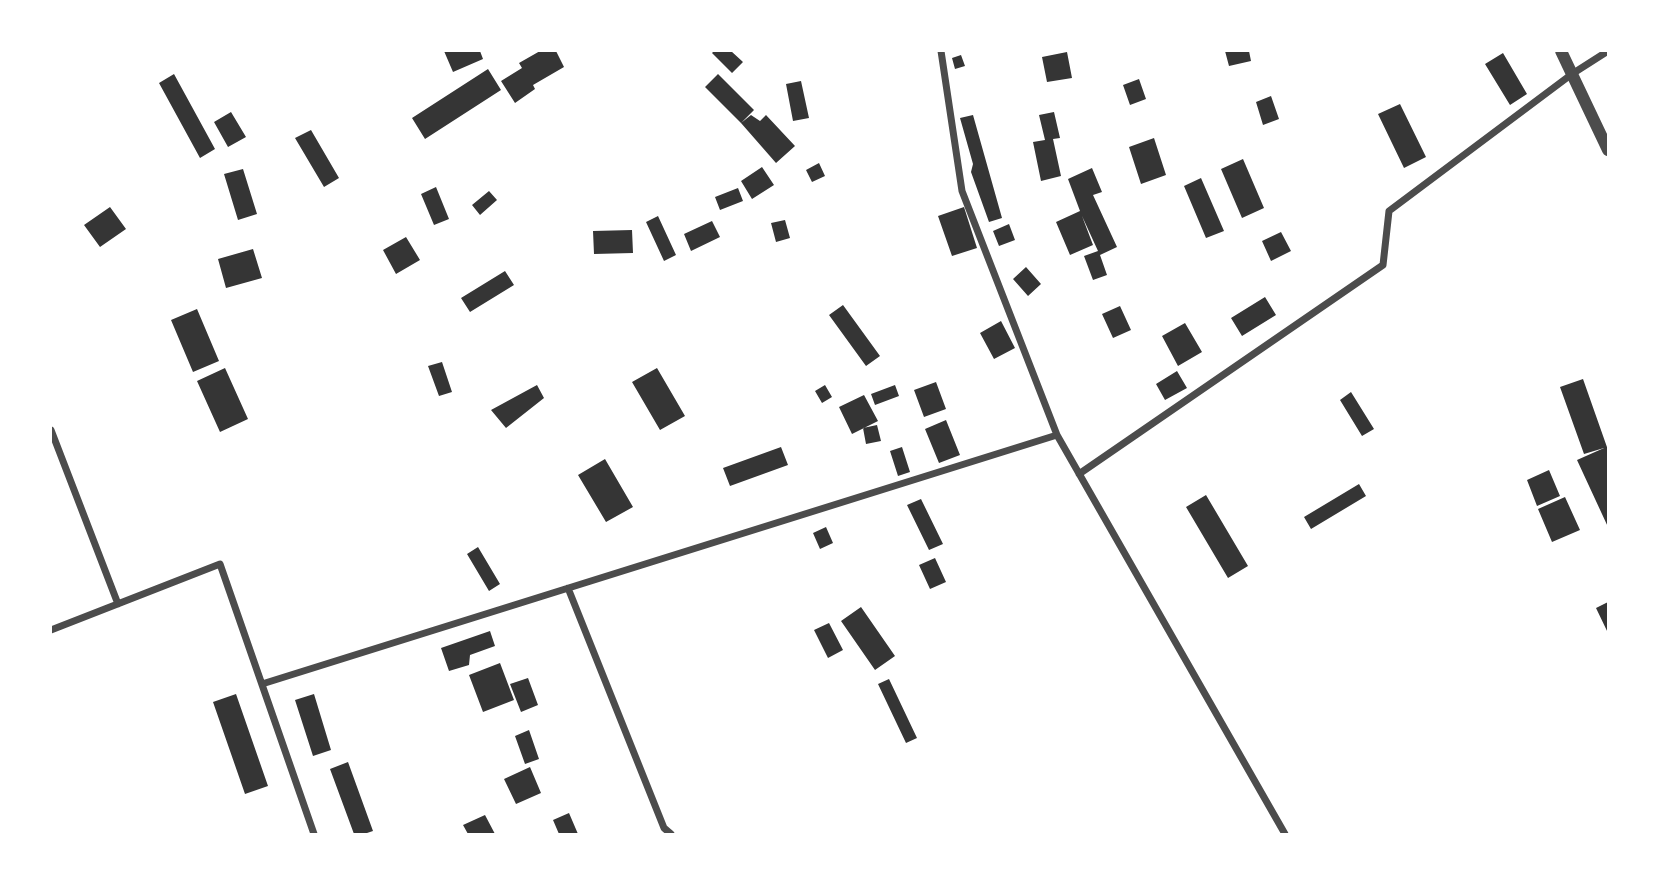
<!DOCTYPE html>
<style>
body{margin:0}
#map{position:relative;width:1659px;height:885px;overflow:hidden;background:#fff;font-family:Ubuntu,sans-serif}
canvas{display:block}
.frame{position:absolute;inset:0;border:52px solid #fff;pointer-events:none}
</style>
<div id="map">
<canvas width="1659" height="885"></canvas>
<div class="frame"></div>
</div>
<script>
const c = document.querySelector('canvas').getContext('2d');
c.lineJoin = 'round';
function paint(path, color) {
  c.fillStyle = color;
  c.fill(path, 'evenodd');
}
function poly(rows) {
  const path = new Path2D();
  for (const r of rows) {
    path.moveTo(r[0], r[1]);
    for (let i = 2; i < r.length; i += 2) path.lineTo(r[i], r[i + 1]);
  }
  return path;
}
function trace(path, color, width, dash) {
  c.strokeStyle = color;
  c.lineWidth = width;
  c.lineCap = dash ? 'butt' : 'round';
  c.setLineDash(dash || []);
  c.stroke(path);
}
paint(poly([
 [444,51,480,51,483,59,453,72],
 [540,51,556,51,564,67,533,85,535,89,515,103,501,81,522,68,519,63],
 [714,51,731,51,743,62,732,73,712,53],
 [1225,51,1249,51,1251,61,1229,66],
 [1067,52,1072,78,1047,82,1042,57],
 [1503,53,1527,94,1510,105,1485,64],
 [961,55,965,66,955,69,952,58],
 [488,69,501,90,425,139,412,118],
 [174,74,215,149,200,158,159,83],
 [718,74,754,110,741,123,705,87],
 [1139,79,1146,99,1130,105,1123,85],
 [801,81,809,118,793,121,786,84],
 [1271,96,1279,119,1263,125,1256,102],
 [1400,104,1426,157,1404,168,1378,114],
 [231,112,246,137,228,147,214,122],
 [1054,112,1060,138,1053,139,1061,176,1041,181,1033,142,1045,140,1039,115],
 [751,115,760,121,766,115,795,146,776,163,741,123],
 [973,115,1002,218,989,222,971,172,973,164,960,118],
 [311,130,339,178,324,187,295,138],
 [1154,138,1166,175,1141,184,1129,147],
 [1243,159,1264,208,1242,218,1221,169],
 [819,163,825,176,812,182,806,170],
 [762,167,774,185,752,199,741,181],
 [1092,168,1102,192,1093,195,1117,247,1100,255,1107,275,1093,280,1084,256,1098,251,1082,216,1093,245,1070,255,1056,222,1080,211,1068,179],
 [243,169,257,214,238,220,224,174],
 [1201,178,1224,231,1206,238,1184,186],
 [436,187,449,219,434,225,421,194],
 [738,188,743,201,720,210,715,197],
 [489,191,497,200,480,215,472,205],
 [110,207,126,229,100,247,84,225],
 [964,207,977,248,952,256,938,216],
 [658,216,676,255,664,261,646,222],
 [785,220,790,238,776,242,771,223],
 [712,221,720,237,691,251,684,234],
 [1009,224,1015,240,999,246,993,231],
 [632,230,633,253,594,254,593,231],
 [1281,232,1291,251,1271,261,1262,241],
 [406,237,420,260,396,274,383,250],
 [253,249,262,278,226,288,218,259],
 [1026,267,1041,284,1028,296,1013,279],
 [505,271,514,285,470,312,461,298],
 [1265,297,1276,315,1242,336,1231,318],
 [843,305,880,356,866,366,829,315],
 [1120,306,1131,330,1113,338,1102,314],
 [197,309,219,361,193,372,171,320],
 [1001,321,1015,348,994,359,980,333],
 [1185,323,1202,352,1178,366,1162,336],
 [442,362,452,392,439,396,428,366],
 [225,368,248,419,220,432,197,381],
 [657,368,685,416,660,430,632,382],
 [1177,371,1187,388,1165,400,1156,384],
 [1583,379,1608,450,1608,527,1577,460,1604,448,1584,454,1560,387],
 [936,382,946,409,924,417,914,390],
 [537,385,544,398,506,428,491,410],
 [825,385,832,397,822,403,815,391],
 [895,385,899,396,875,405,871,394],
 [1351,392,1374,429,1362,436,1340,400],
 [864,395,878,421,852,434,839,407],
 [946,420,960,455,939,463,925,429],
 [877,425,881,441,866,444,863,428],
 [781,447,788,465,730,486,723,468],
 [902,447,910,472,898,476,890,451],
 [605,459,633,507,606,522,578,475],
 [1549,470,1560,496,1537,506,1527,480],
 [1359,484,1366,496,1311,529,1304,517],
 [1206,495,1248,566,1228,578,1186,507],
 [1565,497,1580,530,1552,542,1538,509],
 [921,499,943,544,929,550,907,505],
 [826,527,833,543,820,549,813,533],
 [478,547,500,584,489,591,467,554],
 [935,558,946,582,930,589,919,565],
 [1608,602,1608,633,1596,608],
 [861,607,895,656,875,670,841,621],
 [829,623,843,650,828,658,814,630],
 [490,631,495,646,470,655,469,665,449,671,441,648],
 [500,663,514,700,483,712,469,675],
 [528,678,538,705,521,712,510,684],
 [889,679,917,738,906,743,878,684],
 [236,694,268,786,245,794,213,702],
 [314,694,331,750,313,756,295,700],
 [529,730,539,759,525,764,515,736],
 [348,762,373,831,364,834,354,834,330,769],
 [530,767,541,793,516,804,504,779],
 [569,813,578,834,559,834,553,820],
 [485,815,495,834,468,834,463,825]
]), '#353535');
trace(poly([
 [941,51,962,191,1057,435,1285,834],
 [51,430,118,604],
 [1079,474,1383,265,1389,211,1572,74,1608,51],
 [568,588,664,828,671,834],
 [51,630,220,564,314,834],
 [262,684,1057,435]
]), '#4c4c4c', 7);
trace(poly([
 [1561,51,1608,150]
]), '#4c4c4c', 12);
</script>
